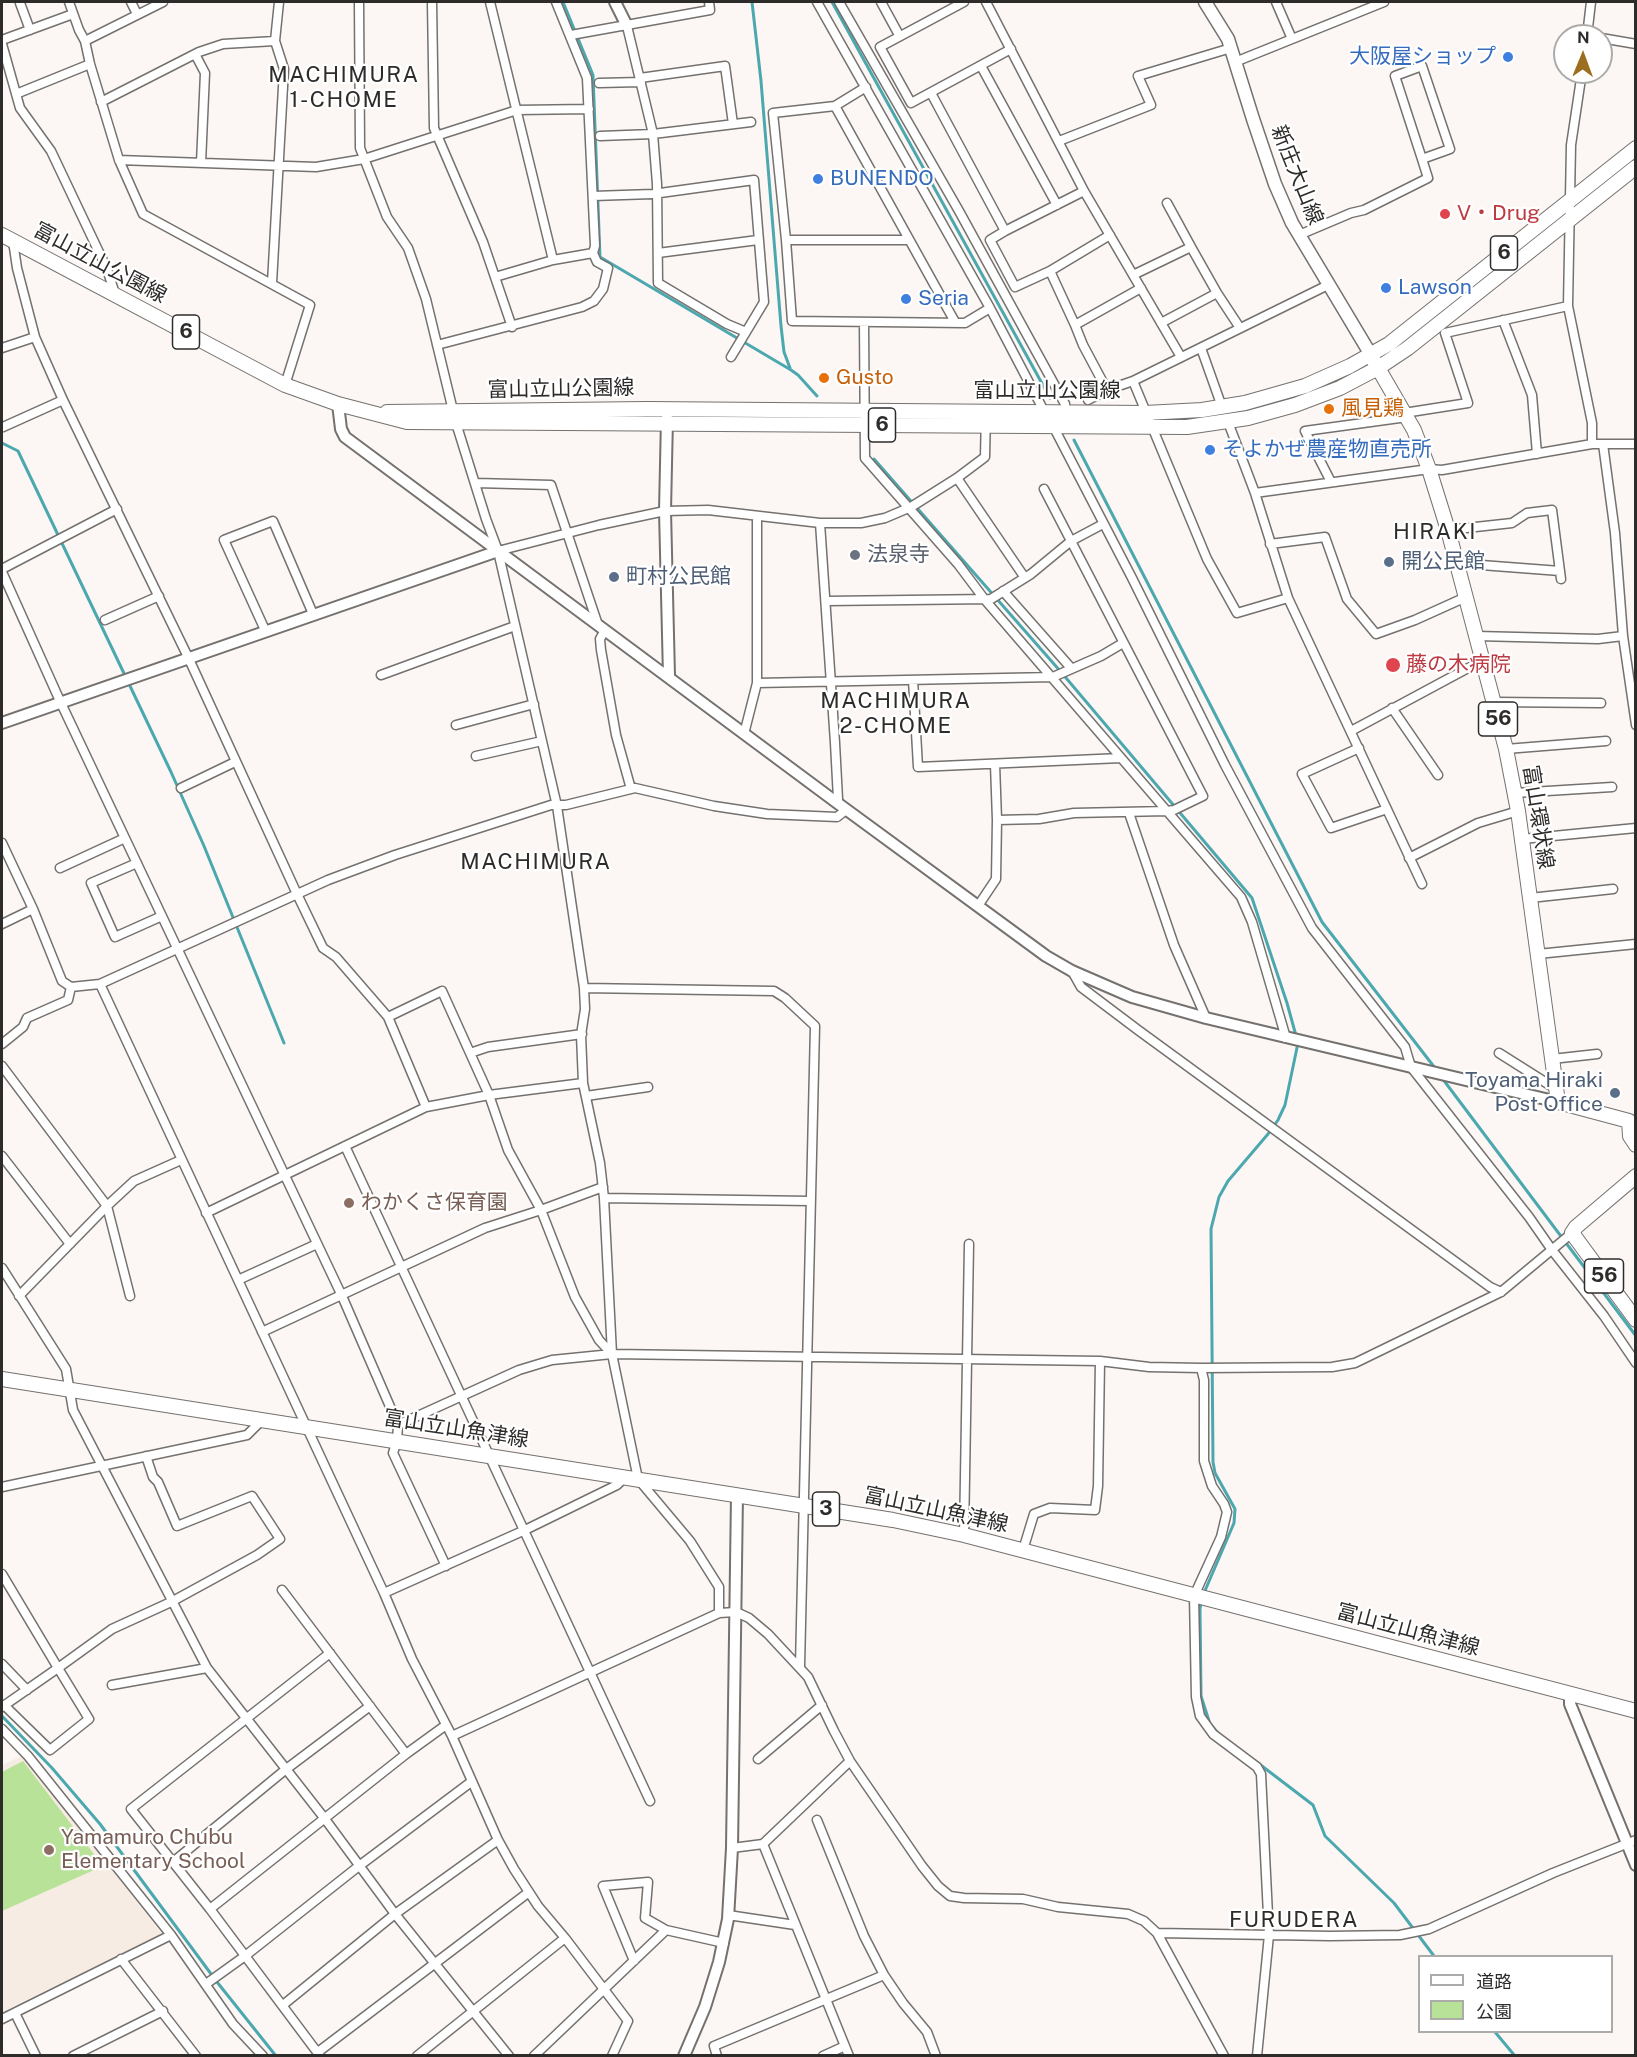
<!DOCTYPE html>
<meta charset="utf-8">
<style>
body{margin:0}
#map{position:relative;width:1637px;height:2057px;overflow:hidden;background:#fcf7f4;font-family:"Public Sans","Noto Sans JP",sans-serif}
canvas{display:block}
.frame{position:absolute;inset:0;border:3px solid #2e2c2b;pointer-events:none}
.legend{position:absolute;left:1418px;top:1955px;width:195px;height:78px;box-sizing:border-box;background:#fff;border:2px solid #ababaa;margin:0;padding:8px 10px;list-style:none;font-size:18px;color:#2e2c2b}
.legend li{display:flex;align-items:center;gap:12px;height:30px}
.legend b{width:30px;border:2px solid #ababaa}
.north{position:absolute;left:1553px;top:24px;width:60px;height:60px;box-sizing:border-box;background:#fff;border:2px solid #ababaa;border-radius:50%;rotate:1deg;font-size:16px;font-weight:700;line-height:24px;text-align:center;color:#2e2c2b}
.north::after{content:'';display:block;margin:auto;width:21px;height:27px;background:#9c6e1f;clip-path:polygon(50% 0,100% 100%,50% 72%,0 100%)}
</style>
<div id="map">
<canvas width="1637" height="2057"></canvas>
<div class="frame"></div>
<ul class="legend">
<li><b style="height:8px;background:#fff"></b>道路</li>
<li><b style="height:16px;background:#b7e298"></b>公園</li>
</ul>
<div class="north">N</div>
</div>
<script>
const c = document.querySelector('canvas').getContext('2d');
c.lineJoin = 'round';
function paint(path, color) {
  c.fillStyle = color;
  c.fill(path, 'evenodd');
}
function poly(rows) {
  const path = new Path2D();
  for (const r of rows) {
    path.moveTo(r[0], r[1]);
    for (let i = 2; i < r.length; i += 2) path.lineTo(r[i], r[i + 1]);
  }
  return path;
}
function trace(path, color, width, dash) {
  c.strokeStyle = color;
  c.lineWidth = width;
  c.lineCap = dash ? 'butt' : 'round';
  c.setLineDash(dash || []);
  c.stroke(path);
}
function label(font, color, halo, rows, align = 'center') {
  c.font = font + ' "Public Sans","Noto Sans JP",sans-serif';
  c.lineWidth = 4.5;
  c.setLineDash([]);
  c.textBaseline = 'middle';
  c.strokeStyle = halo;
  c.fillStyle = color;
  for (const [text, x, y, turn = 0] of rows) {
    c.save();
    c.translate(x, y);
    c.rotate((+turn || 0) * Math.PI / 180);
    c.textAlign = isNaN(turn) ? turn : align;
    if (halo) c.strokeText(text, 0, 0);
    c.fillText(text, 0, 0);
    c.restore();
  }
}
paint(poly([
 [22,1756,162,1934,2,2012,2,1765]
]), '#f7ece3');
paint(poly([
 [23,1761,103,1866,2,1911,2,1772]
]), '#b7e298');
trace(poly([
 [563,2,593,75,600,257,791,370,798,375,817,396],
 [752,2,761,81,781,326,784,352,790,368],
 [832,2,1050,398],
 [1074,440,1322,922,1435,1068],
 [2,443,18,451,171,772,204,846,284,1043],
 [874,459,1061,672,1252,898,1287,1003,1298,1043,1285,1105,1278,1120,1268,1134,1228,1181,1219,1197,1211,1229,1213,1462,1215,1473,1235,1509,1234,1523,1204,1593],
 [1442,1078,1636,1336],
 [1201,1602,1200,1609,1201,1696,1210,1724,1219,1734],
 [2,1716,52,1768,100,1824,217,1982,276,2056],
 [1258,1763,1313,1805,1325,1836,1394,1903,1434,1956],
 [1495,2032,1515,2056]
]), '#4ca8af', 3);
const minor = poly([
 [69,2,79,30,85,41,90,64,119,160,143,214,310,305,285,385],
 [131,2,137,14],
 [359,2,360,148,387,217,408,248,426,299,456,423,486,519,498,551,557,806,584,988,585,1009,581,1035,583,1083,600,1163,604,1198,612,1354,638,1479,690,1541,719,1587,719,1613],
 [432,2,434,128,483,242,512,327],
 [490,2,553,260],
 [817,2,990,308,1045,413],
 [839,2,959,211,1065,404],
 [881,2,899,35],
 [964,2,880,47,911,103,1011,49],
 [986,2,1084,191,1181,357],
 [1276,2,1292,39],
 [20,3,30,30],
 [627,26,653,134,657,184,658,283,727,324,746,332],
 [571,35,710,10,709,2],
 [1587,36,1591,2],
 [1601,38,1636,44],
 [2,40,73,14],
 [85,41,163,2],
 [2,44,20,108,51,151,107,269,115,294],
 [195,54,205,73,201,163],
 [1235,62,1384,2],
 [981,66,1057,205],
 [1582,72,1571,145,1568,306,1592,423,1592,444],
 [640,78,725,66,733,124],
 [599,83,641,82],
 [931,93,1005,231,1084,191],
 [16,94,90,64],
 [101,102,199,52,223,44,275,41],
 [835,106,866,87],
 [600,136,653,134,751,122],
 [1059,141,1151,105,1138,76,1231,48],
 [119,160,316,167,364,159,517,110,589,109],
 [593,196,653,194,754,180,764,302,731,357],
 [1167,203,1191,247],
 [1005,231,990,240,1015,287,1050,271,1110,235],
 [1299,235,1351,213,1364,210,1428,178,1422,159,1395,76,1422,66,1450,149,1422,159],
 [786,240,909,240],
 [13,241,17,268,35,337,63,400,188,657,297,894,323,948,336,957,388,1017,426,1107],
 [658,253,758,240],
 [1050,271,1075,325,1141,288],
 [1133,275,1191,247,1217,293,1161,323],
 [495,277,553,260,593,253],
 [272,283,284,69,275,41,279,2],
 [1217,293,1240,328],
 [1503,320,1532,395,1537,454],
 [864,322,865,458,958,564,985,600,1241,897,1252,922,1286,1038],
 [955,322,835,106,773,113,786,240,792,321,965,323,990,308],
 [1075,325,1083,345,1107,390,1133,381],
 [437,345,582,307,594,301,603,289,608,268,597,262,593,253,595,246,587,78,556,2],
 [2,348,35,337],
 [1201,348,1222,407],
 [1088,400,1107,390],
 [1404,413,1468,403,1445,333,1568,306],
 [1228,422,1255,493,1288,598,1422,884],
 [1052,424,1132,578,1225,765,1312,928,1405,1047,1411,1067,1529,1217,1552,1250,1604,1316,1636,1363],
 [3,427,63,400],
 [1603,444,1615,533,1623,636,1636,725],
 [957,478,1025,578],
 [1331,482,1305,431,1407,417],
 [476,483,551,485,598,625],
 [1044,489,1071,541,1103,524],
 [1255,493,1429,469,1442,470,1592,444,1636,444],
 [820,523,835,743,838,799,836,802],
 [1448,530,1512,523,1527,513,1552,510,1561,579],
 [1270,544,1325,537,1347,599,1376,634,1415,620,1466,597],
 [498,551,599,525,665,511,708,510,820,523,861,523,885,518,911,507,957,478,985,457,986,412],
 [1457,565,1468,564,1560,571],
 [2,569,117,509],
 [2,572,60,701,342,1296,398,1425,397,1441,393,1453,446,1566],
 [1003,591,1071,668],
 [1288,598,1237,613,1207,559,1133,381,1328,285],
 [826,601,991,599,1031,574,1071,541,1203,796,1174,810,1167,811,1074,813,1039,819,997,820],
 [105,620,159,596],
 [265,630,224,540,273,521,313,614],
 [605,630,600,639,601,650,616,735,631,789],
 [1476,636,1598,639,1623,636],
 [381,675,515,626],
 [913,680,918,767,1121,758],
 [757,683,1053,677,1101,656,1123,643],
 [1494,702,1601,703],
 [1392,708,1438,775],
 [456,725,534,704],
 [1351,731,1483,660],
 [744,734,757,683,757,516],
 [1359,748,1302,774,1331,828,1387,809],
 [1506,749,1606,741],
 [476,756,542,741],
 [181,788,235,762],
 [1515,793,1612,787],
 [1129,813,1174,945,1206,1018],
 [1522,839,1636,828],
 [2,843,33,909,62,981,71,987,100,984,328,880,395,855,551,805,566,805,635,788,714,806,767,814,837,817,846,810],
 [1409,858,1478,823,1518,811],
 [137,863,91,883,115,937,162,916],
 [60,868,125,838],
 [1530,898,1613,889],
 [978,906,996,879,997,820,995,764],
 [2,924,33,909],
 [1538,954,1636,944],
 [1072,971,1081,987,1138,1030,1490,1287,1501,1292],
 [100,984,384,1593,412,1659,452,1736,498,1840,514,1869,538,1906,565,1938,628,2021,612,2056],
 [584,988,774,991,785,998,815,1026,800,1666],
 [388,1017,442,991,489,1095,508,1150,541,1210,575,1297,599,1340,612,1354],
 [2,1044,23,1027,27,1018,68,1000,71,987],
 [470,1053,488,1047,582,1034],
 [1499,1053,1556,1089],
 [1552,1059,1597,1054],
 [2,1066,107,1206,130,1296],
 [586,1096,648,1087],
 [345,1146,650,1801],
 [2,1156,70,1244],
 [604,1198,810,1201],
 [206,1213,426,1107,489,1095,583,1083],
 [2,1268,66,1369,73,1410,207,1668,325,1819,395,1914,509,2056],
 [238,1280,317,1244],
 [19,1296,107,1206,134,1181,181,1160],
 [262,1332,485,1228,541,1210,603,1187],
 [1201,1368,1204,1380,1204,1461,1212,1486,1224,1504,1227,1512,1221,1537,1194,1596,1196,1697,1200,1716,1213,1734,1257,1767,1261,1774,1269,1935,1257,2056],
 [398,1425,519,1370,552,1360,612,1354,1100,1361,1149,1367,1201,1368,1332,1367,1355,1363,1501,1292,1572,1233],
 [2,1487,247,1435,262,1420],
 [964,1535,969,1244],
 [1023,1550,1034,1514,1050,1508,1095,1510,1098,1486,1100,1361],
 [2,1574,58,1668,2,1707],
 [282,1590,406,1754],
 [384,1593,525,1530,617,1485,625,1477],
 [2,1664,27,1690],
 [112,1685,207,1668],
 [4,1705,50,1750,89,1719,58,1668,112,1629,171,1602,257,1555,280,1539,252,1496,177,1526,158,1482,153,1477,146,1456],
 [2,1729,28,1756,171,1935,233,2024,263,2056],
 [452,1736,719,1613,736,1612,749,1618,768,1634,808,1677,834,1731,850,1761,922,1866,938,1886,950,1896,964,1898,1023,1899,1058,1907,1128,1914,1144,1921,1157,1933,1224,2056],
 [758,1759,822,1705],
 [817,1820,864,1936,884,1975],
 [763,1844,849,2056],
 [732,1848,763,1844,850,1761],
 [173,1862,285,1770,370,1706],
 [210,1909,406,1754,446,1725],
 [728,1915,795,1925],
 [1157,1933,1330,1936,1400,1935,1429,1929,1553,1873,1636,1840],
 [121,1959,196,2056],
 [634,1961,603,1886,648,1882,645,1918,666,1930],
 [206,1984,245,1956,359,1866,471,1782],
 [283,2005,395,1914,498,1840],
 [15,2013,36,2056],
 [2,2019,171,1935],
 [318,2052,529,1892],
 [73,2056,163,2011],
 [320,2056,210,1909,131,1809,330,1653],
 [417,2056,565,1938],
 [534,2056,666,1930,724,1943],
 [717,2056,714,2046,884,1975,903,2003,927,2032,936,2056],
 [823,2056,845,2046]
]);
const tertiary = poly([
 [615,2,627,26],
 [338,404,341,429,345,437,836,802,1046,956,1072,971,1132,997,1206,1018,1558,1102],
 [667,418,665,511,669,676],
 [2,723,498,551],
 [1570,1694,1570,1704,1636,1865],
 [684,2056,705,2007,719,1962,728,1919,732,1848,737,1495]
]);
const secondary = poly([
 [1205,2,1228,39,1253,119,1275,184,1292,223,1371,355]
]);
const primary = poly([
 [2,235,285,385,338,404,407,422,1187,427,1248,418,1295,405,1340,388,1378,368,1408,348,1636,167],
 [1374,361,1414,430,1429,469,1448,530,1506,749,1518,811,1558,1102,1629,1121,1630,1136,1636,1145],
 [387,412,647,409,1145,413,1202,410,1245,403,1305,386,1350,366,1389,344,1636,148],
 [1636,1176,1576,1227,1572,1233,1636,1320],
 [2,1379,893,1520,964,1535,1636,1711]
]);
trace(minor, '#74716e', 11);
trace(tertiary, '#74716e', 14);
trace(secondary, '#74716e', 15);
trace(primary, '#74716e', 16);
trace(minor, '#fff', 8);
trace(tertiary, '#fff', 10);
trace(secondary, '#fff', 12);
trace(primary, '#fff', 14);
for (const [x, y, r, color] of [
 [1508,57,6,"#3f7fe0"],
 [818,179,6,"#3f7fe0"],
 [1445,214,6,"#e0444e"],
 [1386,288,6,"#3f7fe0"],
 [906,299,6,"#3f7fe0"],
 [824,378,6,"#e8710a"],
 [1329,409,6,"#e8710a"],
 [1210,450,6,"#3f7fe0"],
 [855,555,6,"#6b7280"],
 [1389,562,6,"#5c6f8a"],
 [614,577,6,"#5c6f8a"],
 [1393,665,8,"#e0444e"],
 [1615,1093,6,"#5c6f8a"],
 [349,1203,6,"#8d6e63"],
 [49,1850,6,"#8d6e63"]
]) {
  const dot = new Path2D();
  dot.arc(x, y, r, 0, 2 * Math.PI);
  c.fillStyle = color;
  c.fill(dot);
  trace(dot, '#fff', 2);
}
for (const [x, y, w] of [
 [1504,253,27],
 [186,332,27],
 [882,425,27],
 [1498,719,39],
 [1604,1276,39],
 [826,1509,27]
]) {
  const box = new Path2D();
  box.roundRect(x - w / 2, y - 17, w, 34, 4.5);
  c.fillStyle = '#fff';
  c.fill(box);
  trace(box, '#2e2c2b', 1.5);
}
label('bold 20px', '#2e2c2b', null, [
 ["6",1504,253],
 ["6",186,332],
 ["6",882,425],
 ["56",1498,719],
 ["56",1604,1276],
 ["3",826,1509]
]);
label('21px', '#366cbe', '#fff', [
 ["大阪屋ショップ",1496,57,"right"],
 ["BUNENDO",830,179],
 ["Lawson",1398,288],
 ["Seria",918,299],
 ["そよかぜ農産物直売所",1222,450]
], 'left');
label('21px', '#2e2c2b', '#fff', [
 ["新庄大山線",1297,175,68],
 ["富山立山公園線",100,263,28],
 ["富山立山公園線",561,389,-1],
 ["富山立山公園線",1047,391],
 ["富山環状線",1538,817,81],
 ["富山立山魚津線",456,1429,9],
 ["富山立山魚津線",936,1510,12],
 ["富山立山魚津線",1408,1630,15]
]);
label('21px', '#be3a42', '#fff', [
 ["V・Drug",1457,214],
 ["藤の木病院",1406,665]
], 'left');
label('21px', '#c56008', '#fff', [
 ["Gusto",836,378],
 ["風見鶏",1341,409]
], 'left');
label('21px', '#5b616d', '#fff', [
 ["法泉寺",867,555]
], 'left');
label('21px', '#4e5e75', '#fff', [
 ["開公民館",1401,562],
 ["町村公民館",626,577],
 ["Toyama Hiraki",1603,1081,"right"],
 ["Post Office",1603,1105,"right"]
], 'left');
label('21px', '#785e54', '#fff', [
 ["わかくさ保育園",361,1203],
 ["Yamamuro Chubu",61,1838],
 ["Elementary School",61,1862]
], 'left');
c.letterSpacing = '1.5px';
label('22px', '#2e2c2b', '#fff', [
 ["MACHIMURA",344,75],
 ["1-CHOME",344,100],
 ["HIRAKI",1435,532],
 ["MACHIMURA",896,701],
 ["2-CHOME",896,726],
 ["MACHIMURA",536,862],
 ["FURUDERA",1294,1920]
]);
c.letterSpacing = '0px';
</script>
